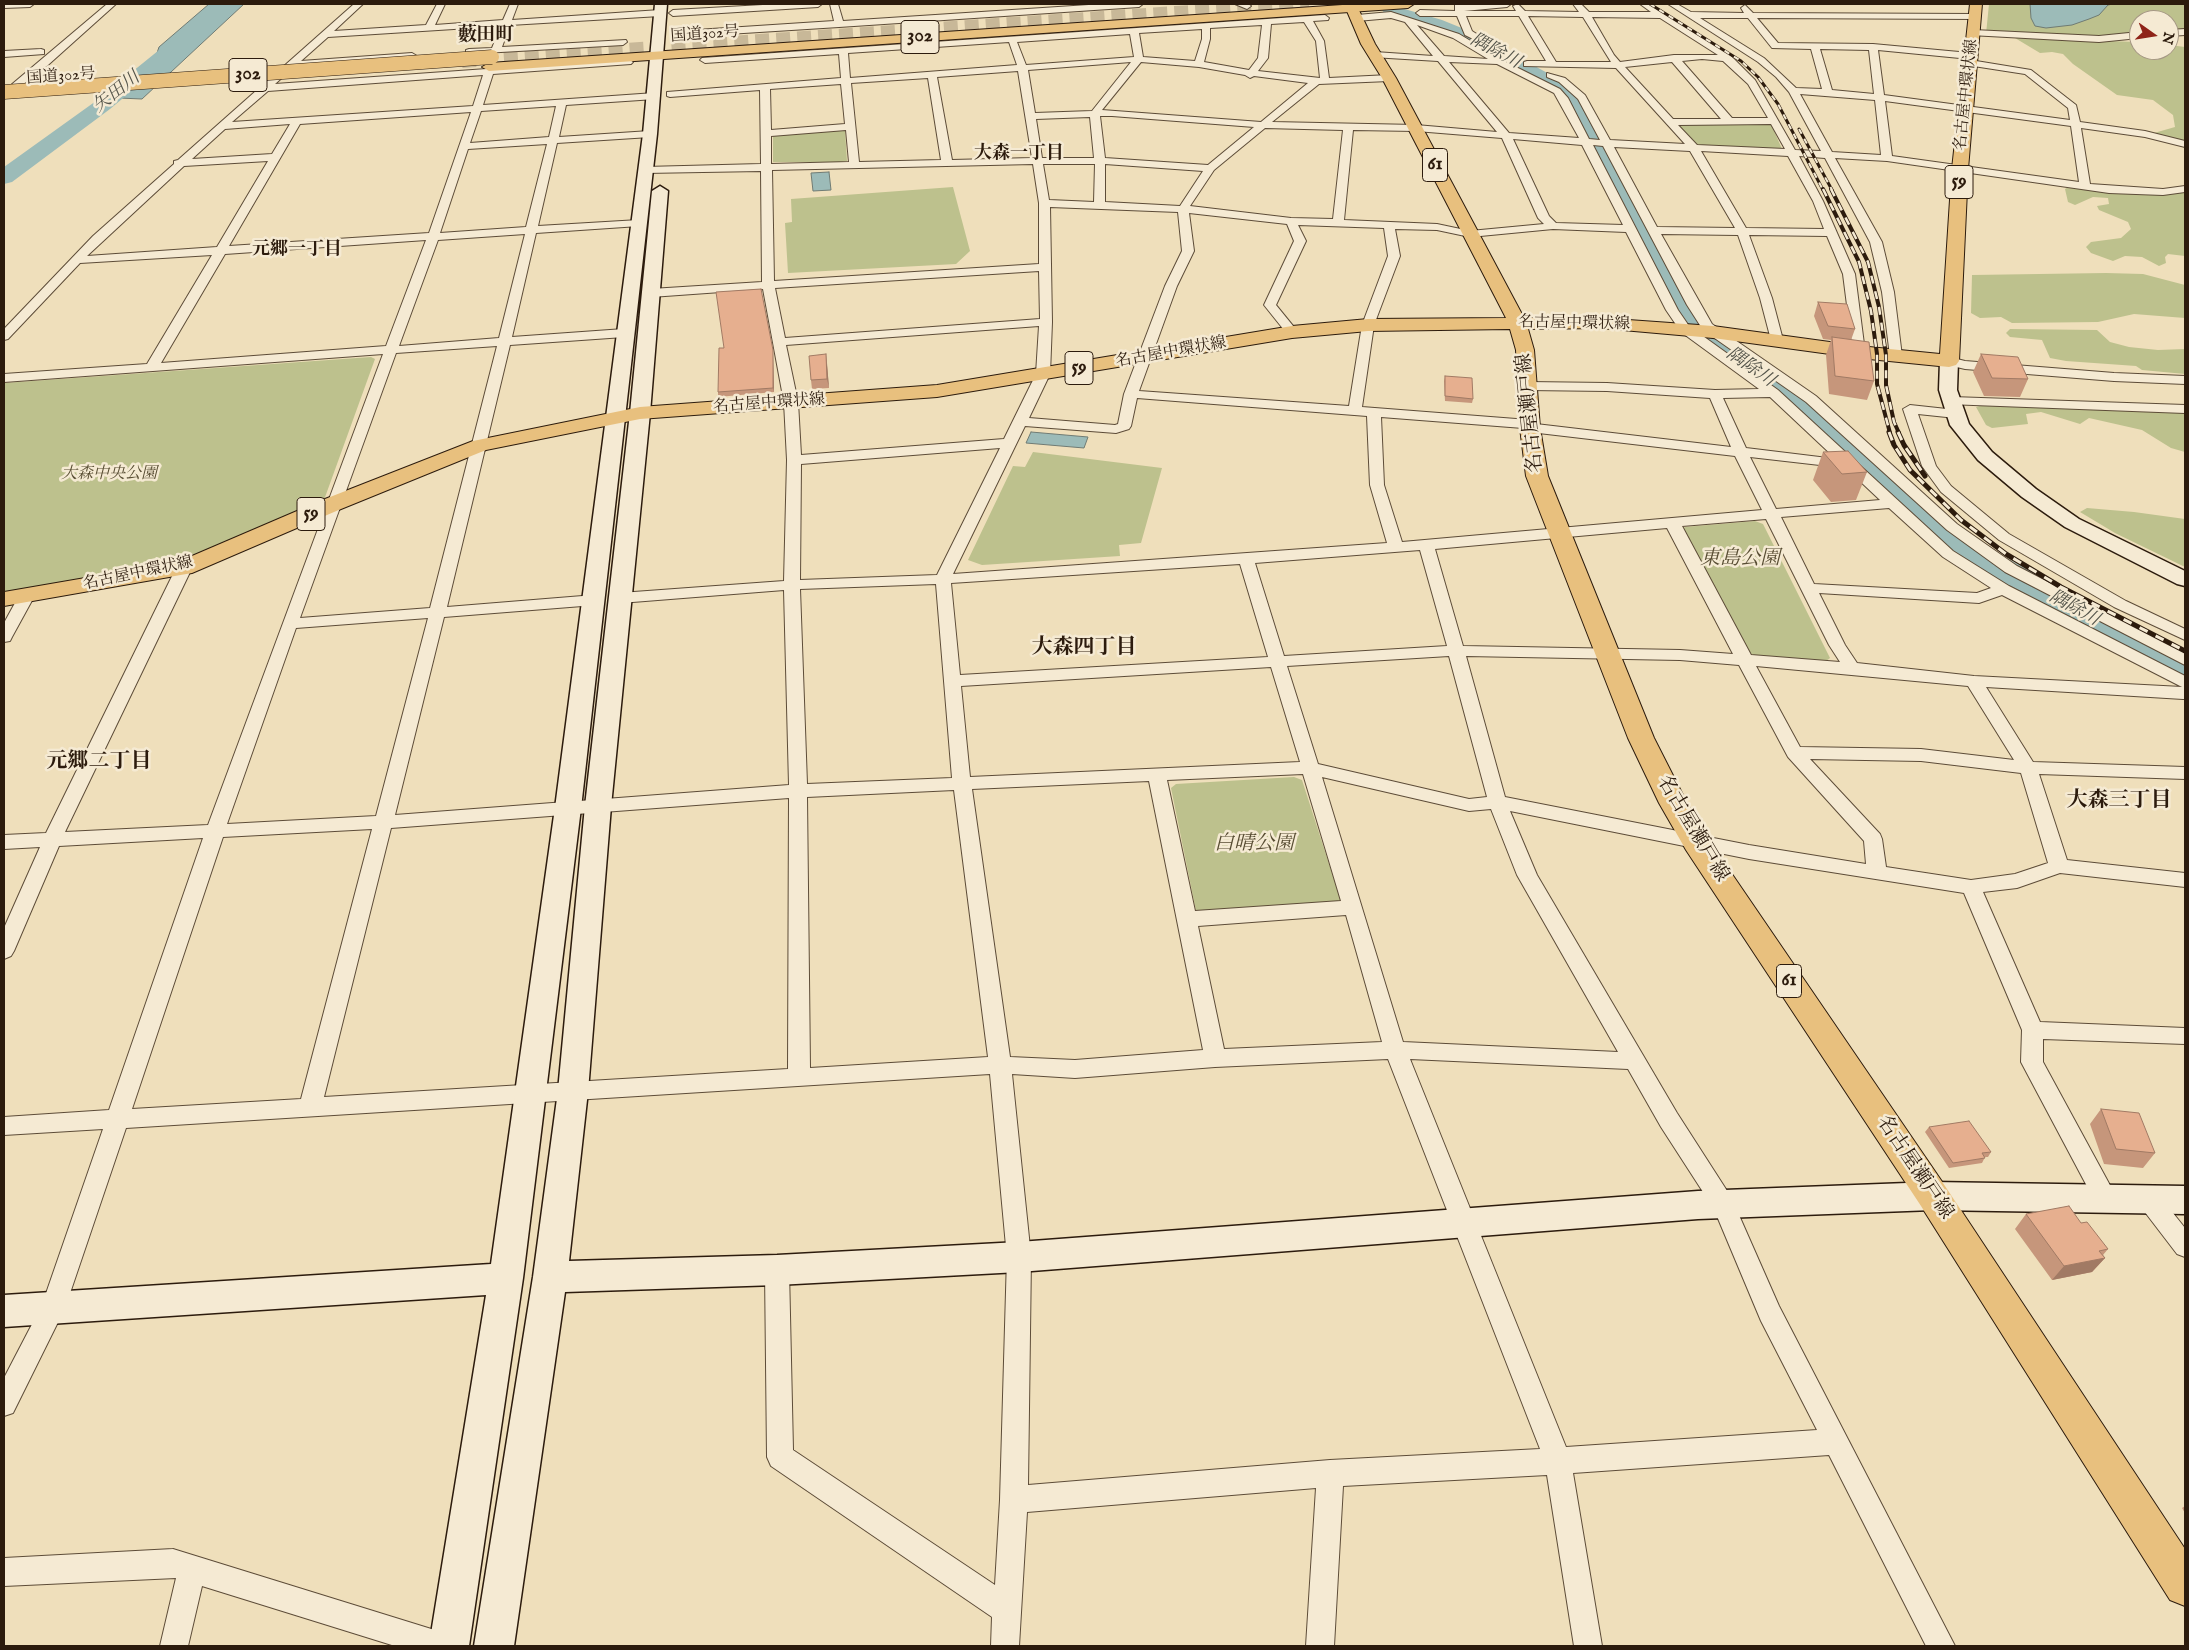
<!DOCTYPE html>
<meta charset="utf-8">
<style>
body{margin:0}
#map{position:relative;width:2189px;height:1650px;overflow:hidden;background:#efdfbb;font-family:"IM FELL English",serif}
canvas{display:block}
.frame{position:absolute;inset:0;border:5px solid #2c1b0d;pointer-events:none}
.north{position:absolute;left:2129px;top:10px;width:50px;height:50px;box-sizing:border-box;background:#f5ead3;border:1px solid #a59784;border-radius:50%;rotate:103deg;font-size:14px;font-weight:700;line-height:20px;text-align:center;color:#2c1b0d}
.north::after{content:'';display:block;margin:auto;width:18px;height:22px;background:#8f2418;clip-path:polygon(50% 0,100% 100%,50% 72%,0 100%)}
</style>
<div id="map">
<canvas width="2189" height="1650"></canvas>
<div class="frame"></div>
<div class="north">N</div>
</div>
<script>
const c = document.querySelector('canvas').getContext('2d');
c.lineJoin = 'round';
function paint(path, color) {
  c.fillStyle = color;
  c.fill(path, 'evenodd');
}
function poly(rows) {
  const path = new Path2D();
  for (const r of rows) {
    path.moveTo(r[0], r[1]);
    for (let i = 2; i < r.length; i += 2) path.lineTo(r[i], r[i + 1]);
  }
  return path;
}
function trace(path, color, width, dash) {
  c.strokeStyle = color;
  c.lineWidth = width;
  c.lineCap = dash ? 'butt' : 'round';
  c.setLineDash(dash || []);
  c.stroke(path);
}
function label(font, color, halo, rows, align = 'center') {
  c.font = font + ' "IM FELL English","Noto Serif JP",serif';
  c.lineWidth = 5;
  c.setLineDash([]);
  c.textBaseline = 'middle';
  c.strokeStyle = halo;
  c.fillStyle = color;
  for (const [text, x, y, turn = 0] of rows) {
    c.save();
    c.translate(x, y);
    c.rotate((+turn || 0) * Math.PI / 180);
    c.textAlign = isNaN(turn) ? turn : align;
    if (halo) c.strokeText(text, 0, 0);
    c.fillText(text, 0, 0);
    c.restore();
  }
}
paint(poly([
 [1989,4,2185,4,2185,30,2169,31,2169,20,2139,20,2139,33,2110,37,1986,34],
 [2015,38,2139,42,2139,50,2169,50,2169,45,2185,47,2185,142,2154,133,2175,127,2173,115,2153,100,2117,95,2073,64,2063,54,2052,52,2040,53],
 [1766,123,1771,124,1782,149,1701,146,1696,145,1677,125],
 [845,130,847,161,842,162,773,162,773,135],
 [2070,186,2156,194,2185,192,2185,256,2168,254,2165,257,2166,263,2159,266,2142,257,2125,256,2113,261,2091,253,2086,247,2091,242,2121,238,2131,229,2128,222,2099,210,2097,206,2109,204,2108,198,2093,197,2075,205,2068,202,2065,189],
 [953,187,970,251,956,264,788,273,785,223,792,222,791,199],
 [2106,273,2143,274,2185,285,2185,318,2134,314,2098,322,2012,323,2001,317,1980,318,1971,313,1972,275],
 [2010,329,2097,330,2110,342,2129,347,2158,350,2185,349,2185,374,2142,370,2136,366,2066,361,2050,358,2042,340,2010,337,2006,333],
 [371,357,375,359,324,500,319,504,182,560,4,594,4,383],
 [1983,405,2185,411,2185,452,2171,448,2142,430,2089,418,2080,424,2041,412,2026,414,2028,424,1992,428,1986,425,1976,407],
 [1033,452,1162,468,1141,543,1119,545,1120,556,982,565,968,560,1013,466,1025,467],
 [2087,508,2134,512,2185,519,2185,567,2115,533,2080,512],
 [1755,521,1763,524,1830,658,1825,662,1756,657,1750,653,1682,529,1685,527],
 [1294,777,1302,780,1341,901,1336,906,1196,911,1171,788,1176,784]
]), '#bdc18d');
const water = poly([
 [209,4,244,4,142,99,119,98,152,68,159,47,209,4],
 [2030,4,2113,4,2108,5,2099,15,2089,19,2072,25,2046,28,2035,26,2031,18,2030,4],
 [829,172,831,190,813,191,811,173,829,172],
 [1031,432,1088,437,1084,448,1026,443,1031,432]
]);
paint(water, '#9cbbb8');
trace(water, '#6f7b74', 1);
paint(poly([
 [216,4,236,4,110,109,12,182,4,184,4,167,96,101,216,4],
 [1391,5,1442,20,1474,33,1575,88,1643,211,1690,304,1712,329,1811,399,1902,482,1987,547,2185,657,2185,682,2173,679,1965,561,1880,494,1791,411,1694,341,1666,307,1621,211,1560,96,1460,41,1430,28,1385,14,1382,10,1385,6,1391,5]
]), '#9cbbb8');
trace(poly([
 [462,61,1309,4]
]), '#c8b898', 14, [14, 7]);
const street = poly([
 [4,4,34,4,30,7,4,8,4,4],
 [107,4,116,4,48,65,4,99,4,91,107,4],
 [354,4,363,4,334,31,426,25,437,4,445,4,435,25,503,20,510,4,518,4,512,20,660,10,664,13,660,16,510,25,502,47,626,40,627,42,623,45,466,54,466,50,469,49,492,48,501,26,328,37,301,61,412,53,417,56,412,59,294,67,275,84,628,59,633,62,631,64,493,74,483,105,655,93,660,96,655,99,566,105,559,137,650,131,655,134,650,137,557,143,538,226,639,220,645,223,639,226,536,233,512,337,624,329,630,333,624,337,510,345,447,607,595,595,603,600,595,605,444,617,395,815,789,785,784,590,620,603,612,598,620,593,784,581,787,460,784,402,763,289,651,297,645,293,651,289,762,282,761,171,645,173,640,170,645,167,761,164,760,90,670,97,667,96,667,92,841,78,839,54,705,63,700,60,702,58,1325,15,1329,18,1328,20,1313,21,1324,41,1329,78,1389,75,1394,78,1389,81,1319,84,1272,122,1416,125,1497,132,1438,61,1372,57,1372,53,1375,52,1433,56,1405,22,1391,18,1357,21,1353,18,1357,15,1391,12,1459,34,1504,61,1560,89,1568,98,1589,139,1600,140,1578,99,1559,82,1547,77,1547,73,1565,78,1585,95,1610,140,1685,144,1616,68,1524,66,1524,62,1527,61,1546,61,1519,16,1466,16,1472,31,1489,42,1485,45,1465,35,1457,16,1420,16,1416,13,1420,10,1455,11,1455,5,1469,4,1511,4,1507,7,1464,11,1516,11,1513,6,1518,4,1525,11,1579,12,1573,4,1581,4,1589,12,1651,12,1640,4,1649,4,1728,53,1755,80,1795,150,1821,151,1789,92,1776,77,1758,62,1668,4,1677,4,1691,12,1744,13,1741,8,1745,5,1753,13,1974,14,1978,17,1977,19,1757,18,1778,43,1873,44,1970,53,1975,56,1970,59,1878,50,1884,95,2070,120,2068,108,2025,74,1967,65,1967,61,1970,60,2031,70,2076,105,2080,122,2145,131,2185,141,2185,147,2145,137,2081,128,2090,184,2163,189,2185,186,2185,192,2163,195,2109,193,1887,161,1835,158,1882,242,1894,292,1902,356,1896,360,1890,356,1882,292,1870,242,1825,158,1799,156,1823,201,1855,274,1865,352,1864,355,1859,356,1853,352,1843,274,1827,236,1749,235,1772,298,1783,340,1777,344,1771,340,1760,298,1738,235,1661,234,1712,324,1816,396,1957,524,2017,566,2185,653,2185,665,2005,572,1947,530,1806,402,1703,330,1687,305,1603,146,1593,145,1678,310,1689,326,1778,390,1953,551,2009,586,2185,676,2185,699,2183,699,1986,687,2033,762,2185,767,2185,779,2039,774,2067,860,2185,873,2185,887,2060,873,2017,888,1983,892,2040,1022,2185,1028,2185,1044,2043,1039,2043,1062,2118,1200,2114,1207,2106,1210,2098,1207,2021,1062,2022,1030,1964,893,1749,859,1510,811,1537,875,1677,1113,1731,1197,1779,1306,1955,1646,1926,1646,1829,1455,1573,1473,1602,1646,1574,1646,1547,1475,1343,1486,1334,1646,1306,1646,1316,1488,1027,1512,1019,1646,991,1646,992,1617,771,1466,767,1457,765,1270,768,1262,777,1259,786,1262,789,1270,793,1450,995,1585,1000,1500,1007,1257,990,1074,126,1128,65,1308,13,1413,4,1416,4,1378,42,1305,103,1129,4,1135,4,1117,109,1110,203,838,59,846,14,951,11,956,4,959,4,928,40,847,4,849,4,835,46,833,176,568,184,563,192,568,65,832,208,825,383,354,4,382,4,374,147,364,212,255,80,263,8,339,4,340,4,329,93,236,174,164,174,161,178,160,354,4],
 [1528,16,1583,17,1611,62,1556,62,1528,16],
 [1592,17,1660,18,1718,55,1674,55,1620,62,1614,55,1592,17],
 [1700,18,1748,18,1772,48,1811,49,1822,89,1796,88,1764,58,1700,18],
 [1304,22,1316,41,1320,78,1258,71,1268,58,1271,24,1304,22],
 [1262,25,1258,58,1249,70,1204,62,1210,39,1210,28,1262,25],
 [1417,25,1453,38,1488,59,1444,56,1417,25],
 [1202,29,1202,39,1195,61,1143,57,1139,33,1202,29],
 [1130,34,1134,57,1026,65,1017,42,1130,34],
 [1009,42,1017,65,850,78,848,53,1009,42],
 [1820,49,1869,50,1874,94,1832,90,1820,49],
 [1702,59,1723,61,1748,84,1768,118,1732,118,1682,61,1702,59],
 [1131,62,1092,111,1035,113,1028,70,1131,62],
 [1141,62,1199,67,1245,75,1250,78,1254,76,1308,83,1261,122,1102,110,1141,62],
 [1449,62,1497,64,1554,93,1579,138,1509,133,1449,62],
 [1672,62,1721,119,1673,119,1625,67,1672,62],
 [1018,71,1032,158,952,160,937,77,1018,71],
 [483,75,473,106,232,122,268,91,483,75],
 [928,78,941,160,859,162,851,83,928,78],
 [841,84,845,124,771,130,770,89,841,84],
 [1800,94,1875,100,1881,155,1832,152,1800,94],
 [1885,101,2071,126,2079,182,1892,156,1885,101],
 [556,106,549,137,470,143,481,111,556,106],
 [471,112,429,233,229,246,300,124,471,112],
 [1100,116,1112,116,1254,127,1208,165,1105,158,1100,116],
 [1090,117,1094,158,1042,158,1036,119,1090,117],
 [290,124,272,154,192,159,225,129,290,124],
 [1771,124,1785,149,1697,145,1678,125,1771,124],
 [1265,128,1343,130,1333,219,1291,218,1190,206,1214,170,1265,128],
 [846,130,849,162,771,164,771,136,846,130],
 [1353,130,1416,131,1502,138,1538,218,1544,224,1470,231,1437,224,1344,220,1353,130],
 [1513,139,1582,145,1623,225,1556,223,1549,216,1513,139],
 [547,144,526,227,440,233,468,149,547,144],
 [1614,147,1690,151,1735,228,1657,227,1614,147],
 [1701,151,1788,156,1813,201,1824,229,1746,228,1701,151],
 [268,161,217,247,87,256,184,166,268,161],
 [1033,164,1039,203,1039,264,774,281,772,170,1033,164],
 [1043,164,1095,164,1094,202,1049,200,1043,164],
 [1105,164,1203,171,1180,206,1105,202,1105,164],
 [1050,207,1178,212,1182,251,1165,286,1124,394,1118,424,1115,425,1029,418,1050,374,1052,322,1050,207],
 [1189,213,1287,224,1294,241,1264,305,1288,335,1292,336,1298,332,1276,305,1306,241,1298,225,1384,228,1388,256,1362,325,1349,406,1139,391,1177,286,1194,251,1189,213],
 [1395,229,1437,230,1470,237,1553,229,1626,232,1666,310,1681,332,1759,389,1715,390,1607,383,1528,382,1521,386,1528,390,1607,391,1710,398,1731,447,1536,424,1534,421,1529,420,1362,407,1374,325,1400,256,1395,229],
 [525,234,499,338,399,346,438,240,525,234],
 [426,240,386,346,161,363,225,254,426,240],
 [1039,271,1040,319,785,338,775,288,1039,271],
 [1039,326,1036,374,1004,439,801,455,798,402,786,345,1039,326],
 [497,346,430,608,300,618,396,353,497,346],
 [1770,397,1836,459,1746,448,1723,398,1770,397],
 [1137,398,1367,416,1370,485,1387,543,953,574,1025,426,1116,433,1129,429,1131,426,1137,398],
 [1381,417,1523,428,1530,432,1735,456,1762,510,1402,542,1384,485,1381,417],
 [1000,448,937,575,800,580,801,464,1000,448],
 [1750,457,1846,468,1880,500,1776,509,1750,457],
 [1889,508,1943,557,1991,588,1977,593,1814,584,1781,517,1889,508],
 [1766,519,1829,645,1840,662,1751,655,1682,526,1766,519],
 [1667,528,1733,654,1680,650,1463,646,1435,549,1667,528],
 [1420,550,1447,646,1284,656,1255,563,1420,550],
 [1240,564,1268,657,960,675,951,583,1240,564],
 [936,584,952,778,807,784,800,589,936,584],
 [1819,593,1979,603,2002,595,2182,687,1974,676,1857,663,1845,645,1819,593],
 [428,618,376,816,227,824,296,628,428,618],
 [1449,656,1487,797,1469,799,1318,764,1287,666,1449,656],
 [1466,656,1680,660,1739,665,1788,757,1864,841,1866,864,1749,845,1505,797,1466,656],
 [1756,666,1968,686,2014,760,1921,749,1800,747,1756,666],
 [1271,667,1300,762,970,777,961,686,1271,667],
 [1810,759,1921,761,2021,773,2048,863,2015,874,1971,880,1886,867,1882,839,1880,834,1810,759],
 [1303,774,1341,901,1195,911,1167,780,1303,774],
 [1322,777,1469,811,1491,809,1517,875,1618,1052,1403,1042,1322,777],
 [1149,781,1203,1050,1075,1060,1010,1057,972,789,1149,781],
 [954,790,988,1057,810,1068,807,797,954,790],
 [789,798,788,1069,324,1097,391,828,789,798],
 [372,829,301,1099,132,1109,223,837,372,829],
 [1346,915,1382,1042,1224,1049,1198,926,1346,915],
 [1388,1059,1540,1449,1330,1460,1028,1485,1031,1257,1012,1074,1075,1078,1215,1067,1388,1059],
 [1410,1059,1628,1069,1661,1127,1714,1209,1761,1321,1817,1430,1566,1447,1410,1059],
 [781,4,822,4,818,7,673,16,669,13,673,10,781,4],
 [830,4,838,4,843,21,1104,4,1143,4,1139,7,839,27,696,36,692,33,696,30,834,21,830,4],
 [1235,4,1248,4,1251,6,1247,9,1235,4],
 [2185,29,2185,35,2169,36,2169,30,2185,29],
 [1973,30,2099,36,2139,32,2139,38,2099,42,1970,35,1969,33,1973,30],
 [41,49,44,50,44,54,4,57,4,51,41,49],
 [1949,357,1965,361,2114,373,2185,376,2185,384,2114,381,1965,369,1944,364,1943,361,1944,358,1949,357],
 [1952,397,2185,405,2185,413,1947,404,1945,401,1952,397],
 [1910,405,1956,410,1963,414,1956,418,1918,414,1936,466,1951,486,2009,534,2126,601,2185,629,2185,640,2114,607,1999,540,1941,492,1922,466,1903,409,1910,405],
 [27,590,35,595,12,637,10,641,4,642,4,623,21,592,27,590],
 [2149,1190,2157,1193,2185,1228,2185,1257,2177,1254,2141,1207,2137,1200,2141,1193,2149,1190],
 [173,1549,441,1632,451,1636,455,1646,395,1646,202,1586,188,1646,160,1646,176,1578,4,1586,4,1558,173,1549]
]);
const secondary = poly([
 [655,4,667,4,657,134,581,808,523,1278,469,1646,429,1646,486,1295,4,1327,4,1295,491,1264,555,808,643,134,655,4],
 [660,186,668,191,650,413,611,806,588,1091,569,1261,777,1255,1019,1242,1698,1191,1933,1182,2185,1186,2185,1214,1933,1210,1698,1219,1019,1272,777,1285,565,1292,514,1646,474,1646,533,1277,558,1091,585,806,630,413,652,191,660,186],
 [1949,356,1955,357,1958,361,1957,390,1969,424,1992,452,2036,489,2079,519,2185,571,2185,586,2177,584,2065,527,2022,497,1978,460,1950,425,1939,390,1940,361,1943,357,1949,356]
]);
const primary = poly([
 [1344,4,1356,4,1375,44,1396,78,1524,318,1600,318,1713,326,1859,346,1940,354,1952,169,1970,4,1982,4,1968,169,1959,361,1956,365,1949,367,1859,358,1713,338,1600,328,1528,329,1534,350,1540,428,1548,476,1654,738,1687,803,1706,836,1945,1186,2185,1549,2185,1606,2170,1600,1921,1206,1686,850,1659,803,1628,738,1526,476,1520,428,1516,350,1510,329,1368,331,1292,338,937,397,640,419,486,450,341,509,192,573,4,606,4,592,178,562,325,499,473,441,640,407,937,385,1292,326,1368,319,1506,318,1382,78,1361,44,1344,4]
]);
const highway = poly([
 [1357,4,1414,4,1408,8,489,71,482,67,489,63,1357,4]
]);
trace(street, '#5d4c38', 2);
trace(secondary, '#2c1b0d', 3);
trace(primary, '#2c1b0d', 2);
trace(highway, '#2c1b0d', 2);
paint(street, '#f5ead3');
paint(secondary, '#f5ead3');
paint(primary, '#e8c07e');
paint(highway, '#e8c07e');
const railFar2 = poly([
 [1650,4,1741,61,1758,77,1778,104,1823,190],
 [1799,129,1832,190]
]);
const railFar1 = poly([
 [1823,189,1859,262,1871,311,1877,354,1877,384,1890,433],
 [1831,189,1868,262,1879,307,1886,355,1886,385,1894,422,1899,433]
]);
const rail = poly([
 [1889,432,1894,445,1910,470,1961,520,2006,554,2061,587,2185,651],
 [1898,432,1904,445,1925,476]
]);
trace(railFar2, '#2c1b0d', 3);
trace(railFar1, '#2c1b0d', 4);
trace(rail, '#2c1b0d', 5);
trace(railFar2, '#f5ead3', 2, [5.5]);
trace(railFar1, '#f5ead3', 2.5, [8]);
trace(rail, '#f5ead3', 3, [9]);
const highwayBridge = poly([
 [4,92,492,57]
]);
trace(highwayBridge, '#2c1b0d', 15, []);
trace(highwayBridge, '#e8c07e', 14);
paint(poly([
 [1818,302,1855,329,1851,340,1874,381,1867,400,1829,394,1826,355,1831,340,1823,339,1814,316],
 [826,354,829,388,812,389,811,380],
 [1981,354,2028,379,2020,397,1984,396,1973,372],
 [773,355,774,392,718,397,718,392],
 [1445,376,1473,399,1472,403,1445,401,1444,381],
 [1823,452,1867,472,1856,500,1831,502,1813,480],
 [2101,1109,2155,1153,2143,1168,2104,1164,2090,1124],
 [1929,1127,1991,1152,1988,1157,1985,1157,1982,1163,1949,1168,1925,1132],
 [2026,1214,2081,1223,2108,1249,2103,1255,2105,1258,2092,1272,2052,1280,2015,1229],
 [2185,1506,2185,1513,2182,1508]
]), '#c6967b');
paint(poly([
 [773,350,773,355,774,392,773,388],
 [826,354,827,363,829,388,827,379],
 [2105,1258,2092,1272,2052,1280,2064,1266]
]), '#a17a64');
const building = poly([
 [761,289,773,350,773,388,718,392,719,348,724,348,716,292,761,289],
 [1818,302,1847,304,1855,329,1828,326,1818,302],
 [1832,337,1869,342,1874,381,1835,376,1832,337],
 [826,354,827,379,811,380,809,356,826,354],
 [1981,354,2018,357,2028,379,1992,378,1981,354],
 [1445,376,1472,378,1473,399,1445,396,1445,376],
 [1848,451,1867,472,1842,474,1823,452,1848,451],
 [2101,1109,2139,1113,2155,1153,2116,1149,2101,1109],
 [1969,1121,1991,1152,1982,1153,1985,1158,1953,1163,1929,1127,1969,1121],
 [2069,1206,2081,1223,2087,1222,2108,1249,2099,1251,2105,1258,2064,1266,2026,1214,2069,1206]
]);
paint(building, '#e6af8f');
trace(building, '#a17a64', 1);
label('16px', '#2c1b0d', '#f5ead3', [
 ["国道302号",705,35,-4],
 ["国道302号",61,77,-4],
 ["名古屋中環状線",1967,95,-84],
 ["名古屋中環状線",1574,324,1],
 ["名古屋中環状線",1171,353,-10],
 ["名古屋中環状線",769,404,-4],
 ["名古屋中環状線",138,574,-12]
]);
label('italic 16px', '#584d33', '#f5ead3', [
 ["大森中央公園",109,475]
]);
label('italic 18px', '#535349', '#f5ead3', [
 ["隅除川",1495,52,28],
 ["矢田川",117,93,-38],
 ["隅除川",1750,368,35],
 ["隅除川",2074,609,29]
]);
label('bold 18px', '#2c1b0d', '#f5ead3', [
 ["大森一丁目",1019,154],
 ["元郷一丁目",297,250]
]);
label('bold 19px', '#2c1b0d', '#f5ead3', [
 ["藪田町",486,36]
]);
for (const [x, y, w] of [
 [920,37,38],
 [248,75,38],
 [1435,165,25],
 [1959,182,28],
 [1079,368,28],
 [311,514,28],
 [1789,981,25]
]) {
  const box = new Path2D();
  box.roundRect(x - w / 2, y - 16.5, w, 33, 4);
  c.fillStyle = '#f5ead3';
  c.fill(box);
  trace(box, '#2c1b0d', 1);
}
label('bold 19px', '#2c1b0d', null, [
 ["302",920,37],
 ["302",248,75],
 ["61",1435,165],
 ["59",1959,182],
 ["59",1079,368],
 ["59",311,514],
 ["61",1789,981]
]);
label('20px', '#2c1b0d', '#f5ead3', [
 ["名古屋瀬戸線",1531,413,-96],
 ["名古屋瀬戸線",1692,829,59],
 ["名古屋瀬戸線",1914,1168,56]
]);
label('italic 20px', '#584d33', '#f5ead3', [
 ["東島公園",1740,560],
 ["白晴公園",1254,845]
]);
label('bold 21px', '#2c1b0d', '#f5ead3', [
 ["大森四丁目",1084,649],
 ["元郷二丁目",99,763],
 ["大森三丁目",2119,802]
]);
</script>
